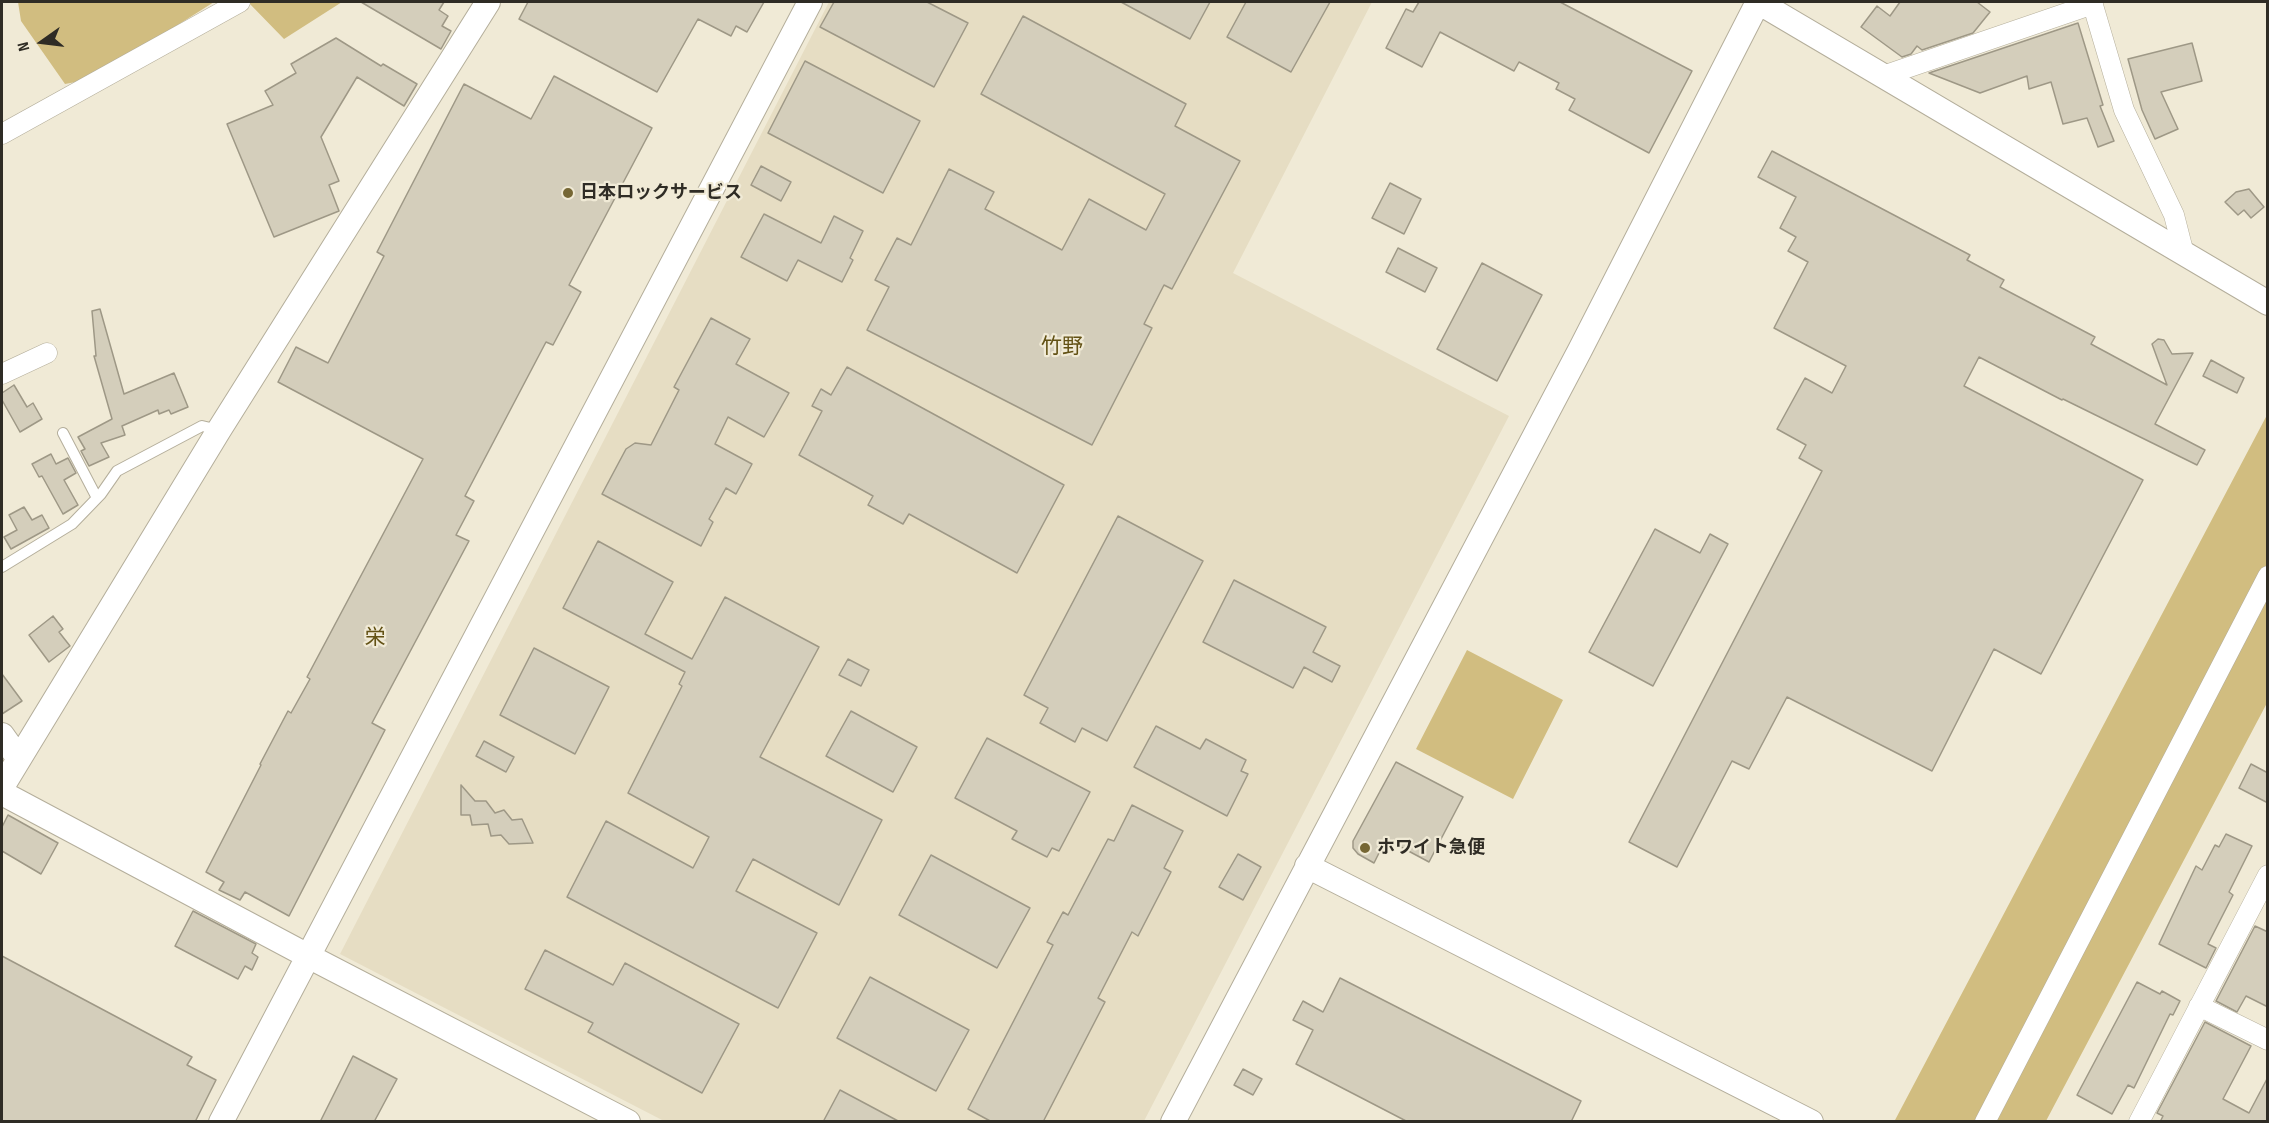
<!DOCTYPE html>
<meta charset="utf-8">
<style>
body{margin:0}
#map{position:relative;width:2269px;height:1123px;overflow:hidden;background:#f0ead6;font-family:"Sofia Sans Condensed",sans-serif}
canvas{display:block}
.frame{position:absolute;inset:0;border:3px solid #2f2c25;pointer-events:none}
.north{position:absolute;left:12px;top:12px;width:60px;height:60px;-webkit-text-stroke:4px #f0ead6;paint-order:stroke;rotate:256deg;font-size:16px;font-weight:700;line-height:24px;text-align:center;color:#2f2c25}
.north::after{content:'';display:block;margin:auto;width:21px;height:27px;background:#2f2c25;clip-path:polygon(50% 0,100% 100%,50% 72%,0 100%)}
</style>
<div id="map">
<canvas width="2269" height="1123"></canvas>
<div class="frame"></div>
<div class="north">N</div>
</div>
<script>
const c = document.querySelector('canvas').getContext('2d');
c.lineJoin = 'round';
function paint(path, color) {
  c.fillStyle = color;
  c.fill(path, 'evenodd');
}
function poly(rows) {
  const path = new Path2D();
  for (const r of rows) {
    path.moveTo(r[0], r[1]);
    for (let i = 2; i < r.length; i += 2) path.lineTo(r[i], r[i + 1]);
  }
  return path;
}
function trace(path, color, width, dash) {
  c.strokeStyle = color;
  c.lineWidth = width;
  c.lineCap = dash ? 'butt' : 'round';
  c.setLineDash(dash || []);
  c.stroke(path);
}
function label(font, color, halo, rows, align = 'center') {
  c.font = font + ' "Sofia Sans Condensed","Noto Sans JP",sans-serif';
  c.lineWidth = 4.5;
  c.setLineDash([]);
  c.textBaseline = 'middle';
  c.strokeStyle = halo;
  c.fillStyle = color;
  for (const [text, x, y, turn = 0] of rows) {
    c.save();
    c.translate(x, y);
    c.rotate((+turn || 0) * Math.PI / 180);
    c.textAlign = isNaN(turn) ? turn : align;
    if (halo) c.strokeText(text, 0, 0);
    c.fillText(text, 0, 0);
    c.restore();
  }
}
paint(poly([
 [829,2,1372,2,1233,273,1509,416,1144,1121,664,1121,340,954]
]), '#e6ddc3');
paint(poly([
 [18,2,214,2,132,54,81,81,65,84,21,21],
 [248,2,342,2,284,39],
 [2267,415,2267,703,2046,1121,1894,1122],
 [1467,650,1563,700,1513,799,1416,749]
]), '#d1bd80');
const building = poly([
 [361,2,444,2,439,10,448,16,442,26,451,31,441,49,361,2],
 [528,2,764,2,747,32,736,26,731,36,698,19,657,92,519,19,528,2],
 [834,2,927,2,968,23,934,87,820,27,834,2],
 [1121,2,1210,2,1190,39,1121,2],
 [1246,2,1330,2,1291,72,1227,37,1246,2],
 [1419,2,1560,2,1692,71,1649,153,1569,110,1575,99,1556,89,1559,83,1519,62,1514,71,1440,32,1422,67,1386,48,1406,9,1413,12,1419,2],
 [1900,2,1977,2,1990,12,1973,33,1922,50,1917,46,1911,54,1902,57,1861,27,1877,6,1890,16,1900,2],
 [1023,16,1186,104,1175,126,1240,161,1172,289,1164,285,1144,324,1152,328,1092,445,867,330,889,287,875,280,897,238,911,245,949,169,994,192,985,209,1062,250,1089,199,1146,230,1165,194,981,94,1023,16],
 [2078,23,2103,105,2100,106,2114,141,2098,147,2087,118,2063,124,2051,82,2029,89,2027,76,1980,93,1929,73,2078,23],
 [336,38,381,66,383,64,417,84,404,106,357,77,321,137,339,181,329,185,339,211,274,237,227,124,273,105,265,91,296,73,291,64,336,38],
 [2192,43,2202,81,2161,92,2178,129,2155,139,2142,110,2128,59,2192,43],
 [805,61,920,121,883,193,768,133,805,61],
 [554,76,652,128,569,285,581,292,553,345,546,342,465,496,474,501,456,535,469,541,372,723,385,730,289,916,245,892,240,900,219,890,224,882,206,872,261,765,260,764,288,711,291,713,310,679,307,677,423,459,278,382,296,347,328,363,384,256,377,252,464,84,531,119,554,76],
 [1772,151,1970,255,1967,260,2004,280,2000,287,2095,337,2091,344,2167,385,2152,344,2158,339,2164,340,2172,354,2193,353,2155,424,2205,450,2197,465,2063,399,2062,400,1979,357,1964,386,2143,480,2041,674,1994,649,1932,771,1787,697,1749,769,1732,761,1677,867,1629,842,1822,471,1799,458,1806,445,1777,429,1805,378,1832,393,1846,366,1774,328,1808,262,1788,251,1796,237,1780,228,1796,197,1758,177,1772,151],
 [761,166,791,182,781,201,751,185,761,166],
 [1390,183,1421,199,1404,234,1372,218,1390,183],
 [2249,189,2264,207,2251,218,2244,210,2238,215,2225,202,2236,192,2249,189],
 [764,214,821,243,834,216,863,231,850,258,853,260,842,282,798,260,787,281,741,257,764,214],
 [1398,248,1437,268,1425,292,1386,272,1398,248],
 [1482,263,1542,295,1497,381,1437,349,1482,263],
 [100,309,124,394,174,373,188,407,171,414,169,410,159,414,158,410,122,426,125,435,101,443,109,457,89,466,81,451,85,449,78,437,112,419,94,356,96,356,92,311,100,309],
 [711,318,750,339,736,364,789,393,764,437,728,417,715,444,752,464,736,494,726,488,709,519,713,522,701,546,602,494,626,449,635,443,651,445,679,390,674,387,711,318],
 [2211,360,2244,378,2237,393,2203,376,2211,360],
 [847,367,1064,485,1017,573,909,514,903,524,868,505,873,496,799,455,822,411,812,406,821,389,831,395,847,367],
 [14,385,27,407,33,403,42,419,20,432,2,400,2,393,14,385],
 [51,454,56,464,68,458,76,473,64,480,78,505,63,514,42,476,39,477,32,464,51,454],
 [24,507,32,520,42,515,49,528,11,549,4,537,17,530,9,515,24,507],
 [1118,516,1203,561,1107,741,1082,728,1075,742,1040,723,1048,708,1024,695,1118,516],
 [1655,529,1700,553,1710,534,1728,544,1653,686,1589,652,1655,529],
 [598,541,673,582,645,634,692,659,725,597,819,647,760,757,882,820,839,905,753,859,736,891,817,933,778,1008,567,897,606,821,693,868,709,837,628,793,682,686,679,684,685,672,563,608,598,541],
 [1234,580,1326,627,1313,652,1340,666,1332,682,1304,667,1293,688,1203,642,1234,580],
 [53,616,63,629,59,632,70,646,49,662,29,635,53,616],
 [534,648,609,687,575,754,500,715,534,648],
 [848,659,869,670,861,686,839,675,848,659],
 [2,674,22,701,2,714,2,674],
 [851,711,917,747,893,792,826,756,851,711],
 [1156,726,1200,749,1206,739,1246,760,1241,771,1248,774,1227,816,1134,767,1156,726],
 [987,738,1090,792,1059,851,1052,848,1047,857,1012,839,1017,831,955,798,987,738],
 [484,741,514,757,506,772,476,756,484,741],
 [1396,762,1463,797,1429,862,1386,839,1374,863,1358,854,1353,848,1353,841,1396,762],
 [2251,764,2268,773,2268,803,2239,788,2251,764],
 [461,785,475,801,486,801,495,813,504,810,512,820,522,819,533,843,509,844,501,835,491,836,488,824,472,825,470,815,461,815,461,785],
 [1132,805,1183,831,1164,868,1171,872,1138,936,1132,932,1098,998,1105,1002,1043,1122,992,1122,968,1109,1053,945,1047,942,1063,912,1068,915,1108,839,1114,841,1132,805],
 [8,815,58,843,41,874,2,851,2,827,8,815],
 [2226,834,2252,846,2229,892,2233,895,2208,944,2216,948,2206,968,2159,944,2196,866,2202,870,2215,845,2219,847,2226,834],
 [1238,854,1261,867,1243,900,1219,887,1238,854],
 [931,855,1030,908,997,968,899,915,931,855],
 [193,911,256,944,252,953,258,957,252,970,245,966,238,979,175,946,193,911],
 [2255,926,2268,932,2268,1007,2246,996,2237,1012,2216,1001,2255,926],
 [545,950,613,985,625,963,739,1024,702,1093,588,1032,593,1023,525,989,545,950],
 [2,956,192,1057,187,1065,216,1080,195,1122,2,1122,2,956],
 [870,977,969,1030,936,1091,837,1038,870,977],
 [1340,978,1581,1101,1571,1122,1408,1122,1296,1064,1313,1030,1293,1020,1303,1001,1323,1012,1340,978],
 [2137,982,2160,994,2162,991,2180,1001,2173,1015,2170,1014,2134,1088,2128,1085,2112,1114,2077,1095,2137,982],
 [2205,1022,2251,1046,2223,1099,2249,1113,2268,1077,2268,1122,2160,1122,2163,1116,2157,1113,2205,1022],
 [353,1056,397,1079,374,1122,320,1122,353,1056],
 [1243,1069,1262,1079,1253,1095,1234,1085,1243,1069],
 [840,1090,900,1122,823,1122,840,1090]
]);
paint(building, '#d4cebb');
trace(building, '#9e9886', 1.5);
const service = poly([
 [63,433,97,498],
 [2,567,72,524,101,494,117,471,202,426,219,430]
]);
const minor = poly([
 [2092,2,2124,110,2174,215,2184,254],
 [1883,76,2093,4],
 [2,134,240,2],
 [2,374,47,353],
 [2199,1006,2268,1040],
 [1985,1122,2268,576],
 [2139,1122,2268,875]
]);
const tertiary = poly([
 [1758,2,2268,303],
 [2,735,19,759],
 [2,787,219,430,488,2],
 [2,793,308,956,628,1122],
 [1307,866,1811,1122],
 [221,1122,810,2],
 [1173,1122,1580,350,1758,2]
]);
trace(service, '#b4ae9b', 12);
trace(minor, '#b4ae9b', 21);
trace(tertiary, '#b4ae9b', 26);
trace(service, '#fff', 10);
trace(minor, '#fff', 20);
trace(tertiary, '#fff', 24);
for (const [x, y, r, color] of [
 [568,193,6,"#766734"],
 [1365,848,6,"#766734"]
]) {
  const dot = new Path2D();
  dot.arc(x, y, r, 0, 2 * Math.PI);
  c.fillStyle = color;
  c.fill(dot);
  trace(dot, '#f0ead6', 2);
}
label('bold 18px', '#2f2c25', '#f0ead6', [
 ["日本ロックサービス",580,193],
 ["ホワイト急便",1377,848]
], 'left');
label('21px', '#625114', '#f0ead6', [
 ["竹野",1062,348],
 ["栄",375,639]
]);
</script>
